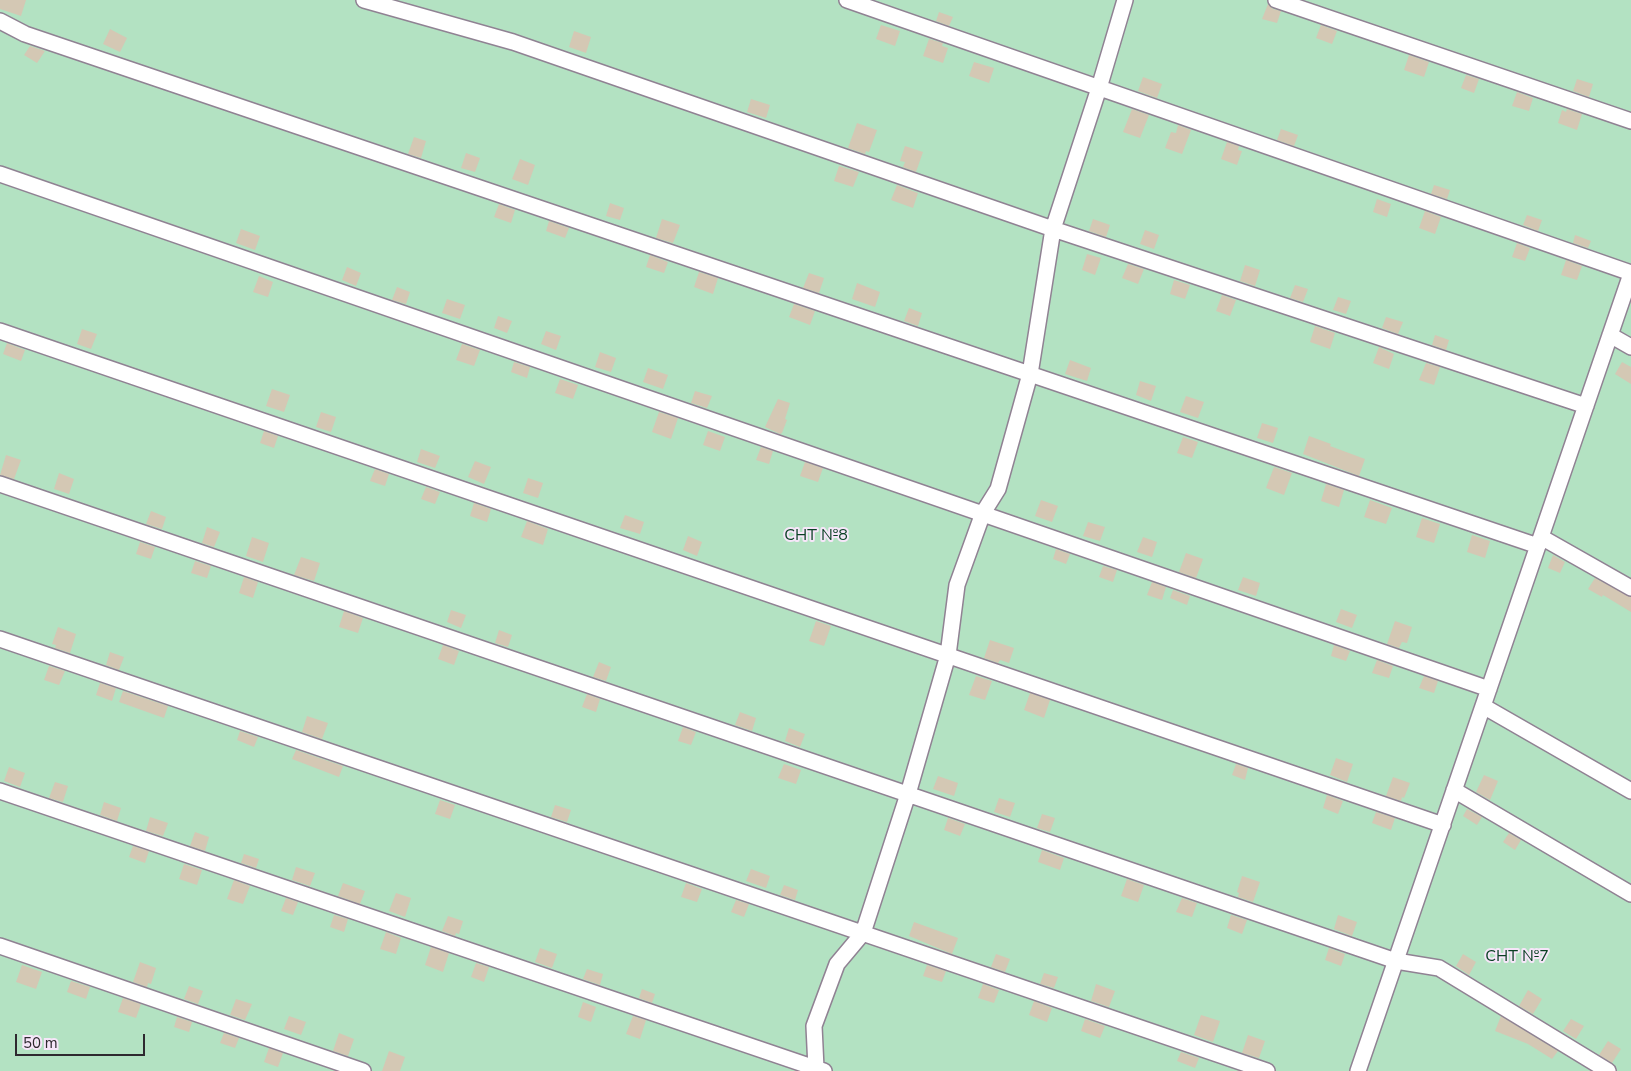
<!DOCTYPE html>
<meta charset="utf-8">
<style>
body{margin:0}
#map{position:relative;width:1631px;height:1071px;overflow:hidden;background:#f6e6f9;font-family:"Nunito Sans",sans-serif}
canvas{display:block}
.scale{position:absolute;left:15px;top:1034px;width:130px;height:22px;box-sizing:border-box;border:2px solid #2e292f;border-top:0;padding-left:6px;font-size:15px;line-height:18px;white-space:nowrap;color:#2e292f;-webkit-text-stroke:4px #f6e6f9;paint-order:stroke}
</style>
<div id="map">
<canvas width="1631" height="1071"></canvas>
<div class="scale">50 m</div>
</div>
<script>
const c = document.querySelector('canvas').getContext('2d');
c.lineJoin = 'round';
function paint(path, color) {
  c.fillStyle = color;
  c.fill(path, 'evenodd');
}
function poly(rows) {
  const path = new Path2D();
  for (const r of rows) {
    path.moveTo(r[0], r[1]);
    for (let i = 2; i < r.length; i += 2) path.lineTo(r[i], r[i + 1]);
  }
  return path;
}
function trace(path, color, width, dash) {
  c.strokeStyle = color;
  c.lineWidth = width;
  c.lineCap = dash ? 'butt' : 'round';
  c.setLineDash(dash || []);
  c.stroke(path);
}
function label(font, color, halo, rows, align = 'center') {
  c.font = font + ' "Nunito Sans",sans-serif';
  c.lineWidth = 4;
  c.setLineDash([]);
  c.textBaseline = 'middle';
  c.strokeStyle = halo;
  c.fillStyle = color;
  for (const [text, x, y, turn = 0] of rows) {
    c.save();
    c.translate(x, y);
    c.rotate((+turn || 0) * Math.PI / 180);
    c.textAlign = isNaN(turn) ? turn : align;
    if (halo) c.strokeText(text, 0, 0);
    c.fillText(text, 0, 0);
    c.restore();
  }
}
paint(poly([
 [0,0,1631,0,1631,1071,0,1071]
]), '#b3e2c2');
paint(poly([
 [0,0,26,0,21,16,0,9],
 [1268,4,1273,9,1281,11,1277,23,1262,19],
 [939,12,953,17,949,26,936,21],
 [881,25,900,31,895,46,876,39],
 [1321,25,1337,31,1332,44,1316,38],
 [110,29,127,38,120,52,103,44],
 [574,31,591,37,586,53,569,47],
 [929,39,943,43,942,46,948,48,943,63,923,56],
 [30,46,45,51,37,63,24,55],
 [1409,55,1429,62,1424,77,1404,70],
 [974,62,994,68,989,83,969,76],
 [1466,75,1479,79,1474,93,1461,88],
 [1143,77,1162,84,1157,98,1138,91],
 [1577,79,1593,84,1589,97,1573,91],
 [1517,92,1533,98,1529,111,1512,106],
 [751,99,770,105,766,118,747,112],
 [1132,109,1149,115,1140,138,1123,132],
 [1567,109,1582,114,1577,130,1558,123,1562,110,1566,112],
 [857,123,877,130,869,152,866,151,865,154,848,148],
 [1178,125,1191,130,1182,154,1165,148,1171,132,1176,133],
 [1281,129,1298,135,1294,146,1277,140],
 [414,137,426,141,421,158,408,154],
 [1227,142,1239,146,1238,150,1242,151,1237,165,1221,159],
 [905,146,923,152,916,172,903,167,905,162,900,161],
 [466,153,480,158,475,172,461,168],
 [520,159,535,165,528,185,512,179],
 [839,166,859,172,853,187,834,181],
 [897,185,918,193,913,208,891,200],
 [1434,185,1450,190,1447,199,1431,194],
 [1377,199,1391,204,1387,217,1373,212],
 [610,203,624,208,620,220,606,216],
 [499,204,515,210,511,223,494,217],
 [1425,211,1441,217,1435,234,1419,228],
 [1527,215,1542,220,1538,231,1523,225],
 [662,219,680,225,673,243,656,238],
 [1093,219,1110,225,1106,237,1089,231],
 [549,221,569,228,565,238,546,231],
 [241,229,260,236,255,250,236,243],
 [1145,230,1159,235,1154,249,1140,244],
 [1575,235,1591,241,1588,248,1573,243],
 [1517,243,1530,248,1525,261,1512,257],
 [1087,254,1101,258,1095,275,1082,270],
 [650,255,668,262,664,273,646,267],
 [1566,260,1582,266,1577,280,1561,275],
 [1128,264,1144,269,1138,284,1122,278],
 [1245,265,1260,270,1255,286,1240,281],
 [347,267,361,273,356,286,342,280],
 [699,272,718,278,713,294,694,287],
 [809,273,824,278,819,293,803,288],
 [259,276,273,282,268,297,253,292],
 [1174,280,1190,285,1185,299,1170,294],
 [857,283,880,292,875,307,852,299],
 [1295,285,1308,289,1303,302,1290,298],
 [397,287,410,292,406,304,392,300],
 [1222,295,1236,300,1230,316,1216,311],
 [1338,297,1351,301,1346,314,1333,310],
 [447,299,465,305,460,319,442,313],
 [794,304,815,311,810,325,789,317],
 [909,308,922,313,918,326,904,321],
 [498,316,512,321,507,333,494,328],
 [1386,317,1403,322,1398,334,1382,328],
 [1315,326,1335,333,1330,349,1310,342],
 [82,329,97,334,91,349,77,344],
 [546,331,561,336,556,350,541,344],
 [1435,335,1449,340,1446,350,1432,345],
 [7,343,25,350,21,361,3,354],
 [462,344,480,350,474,366,456,360],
 [1379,347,1394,354,1389,369,1373,363],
 [600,352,616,358,611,372,595,367],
 [1070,360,1091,368,1087,381,1065,374],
 [514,362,530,367,527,378,511,372],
 [1622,362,1631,367,1631,384,1615,374],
 [1426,363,1440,367,1434,385,1419,380],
 [648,368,668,375,663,389,643,382],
 [560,379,578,385,573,399,555,393],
 [1140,381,1156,386,1151,401,1136,395],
 [272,389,290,395,284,412,266,406],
 [695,391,712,396,707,408,691,403],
 [1186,396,1204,402,1198,418,1180,412],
 [778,399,790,403,785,419,787,420,782,433,780,434,765,427],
 [321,412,336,417,331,432,316,427],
 [659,412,678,418,671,439,652,432],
 [1262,423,1278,428,1273,443,1257,438],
 [264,431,278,436,274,448,260,443],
 [708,431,725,437,720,451,703,445],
 [1309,436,1331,444,1330,446,1365,459,1359,476,1303,454],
 [1183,437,1198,442,1192,458,1177,453],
 [761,447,773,451,769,464,756,460],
 [421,449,440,456,435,468,417,462],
 [6,455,21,460,14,479,0,475],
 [475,461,491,467,484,484,468,477],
 [805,462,823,468,818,482,800,476],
 [1274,467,1292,473,1284,495,1266,488],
 [375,469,389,474,385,486,370,481],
 [59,473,74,479,69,494,54,489],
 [528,478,543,483,538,498,523,493],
 [1326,484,1344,490,1339,507,1321,501],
 [426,487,440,492,435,504,421,499],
 [1041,500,1058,506,1052,522,1035,516],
 [1370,500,1392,508,1386,524,1364,517],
 [474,503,491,509,487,522,470,516],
 [151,511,166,517,162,529,146,524],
 [625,515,644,522,640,534,620,528],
 [1422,518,1440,524,1434,543,1416,537],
 [527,521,548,529,543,545,521,537],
 [1088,522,1105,527,1100,541,1083,536],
 [207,527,220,532,214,547,202,543],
 [1472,535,1490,541,1485,558,1467,552],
 [688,536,702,542,697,556,683,550],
 [252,537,269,543,263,562,246,556],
 [1143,537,1157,542,1152,557,1137,552],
 [140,542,155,547,151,559,136,554],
 [1056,549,1070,554,1066,564,1053,559],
 [1186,553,1203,559,1196,578,1179,572],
 [1553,555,1565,562,1560,573,1548,568],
 [301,557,320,563,314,581,294,575],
 [195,561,211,566,207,578,191,573],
 [1103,566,1117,570,1113,582,1099,577],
 [244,577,258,582,253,598,239,593],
 [1243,577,1260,583,1256,596,1238,590],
 [1595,578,1631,597,1631,612,1603,595,1602,597,1588,589],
 [1152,582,1166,587,1162,600,1147,595],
 [1173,590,1190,596,1187,605,1170,598],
 [1341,609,1357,615,1352,628,1336,622],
 [451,610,466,615,461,628,447,622],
 [344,611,363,618,358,633,339,627],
 [816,621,831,626,824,646,809,641],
 [1395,621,1412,627,1407,643,1402,642,1399,648,1387,644],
 [58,627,76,634,70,653,55,648,56,645,52,644],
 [499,630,512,635,508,647,495,643],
 [990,640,1014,648,1009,663,1000,660,998,663,984,658],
 [443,645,459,651,454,665,438,659],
 [1334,645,1350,651,1346,661,1331,656],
 [110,652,124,657,119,670,106,665],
 [1377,660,1393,666,1389,678,1372,673],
 [599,662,611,667,606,681,593,677],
 [49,666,65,671,59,685,44,680],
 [976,676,992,681,985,700,969,695],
 [1424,676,1438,681,1434,693,1419,688],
 [100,683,116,688,112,701,96,695],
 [123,691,168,706,164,718,119,702],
 [1030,693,1050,700,1044,718,1024,710],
 [587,694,600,699,596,712,582,707],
 [740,712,756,718,752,731,735,725],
 [307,716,328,723,322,739,302,732],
 [683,727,696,732,691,745,678,741],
 [789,728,805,734,800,747,785,741],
 [240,731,258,737,254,747,237,740],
 [296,750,343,766,339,777,292,759],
 [1336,758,1353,764,1347,782,1330,775],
 [784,764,801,770,796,784,778,778],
 [1236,764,1248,768,1245,780,1232,775],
 [9,767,25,773,20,787,4,781],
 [1484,775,1498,781,1490,800,1476,792],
 [938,776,958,783,954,796,933,789],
 [1393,777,1410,783,1404,798,1402,797,1401,801,1386,796],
 [55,782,68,786,63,802,49,798],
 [1327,795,1343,801,1338,814,1323,808],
 [999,798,1015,803,1010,817,994,812],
 [440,800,455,805,450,819,435,814],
 [104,802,121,808,117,821,100,815],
 [555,805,571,810,567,822,551,817],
 [1467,809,1482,817,1477,825,1463,816],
 [1376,812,1395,818,1391,830,1372,823],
 [1042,814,1055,818,1050,832,1037,828],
 [150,817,168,823,163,836,146,831],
 [948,818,965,824,960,836,944,830],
 [195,832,209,837,205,851,190,846],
 [1509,833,1521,840,1515,850,1503,842],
 [133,846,149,851,145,863,129,857],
 [1042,850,1064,858,1060,870,1038,862],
 [244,854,259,859,256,868,241,863],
 [184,864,202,870,197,885,179,879],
 [296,867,315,873,310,886,292,880],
 [751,869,770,876,766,888,746,881],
 [1242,876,1260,882,1253,902,1238,897,1239,893,1237,892],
 [1127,879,1144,885,1138,902,1121,896],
 [234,880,250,886,243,904,227,899],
 [343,883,365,891,360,904,338,896],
 [686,883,702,889,697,902,681,897],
 [784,885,798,890,795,900,780,895],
 [396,893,411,898,405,917,389,911],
 [286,898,298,902,293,915,281,911],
 [1182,898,1197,903,1192,917,1176,912],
 [736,900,749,904,744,917,731,912],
 [334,915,348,919,344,932,330,927],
 [1231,915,1247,920,1242,934,1227,928],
 [1338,915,1357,922,1352,936,1334,929],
 [448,916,463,921,459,934,456,933,455,936,442,931],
 [914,922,958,938,952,954,909,936],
 [386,932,401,938,396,954,380,949],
 [431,947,449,953,443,972,425,965],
 [540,948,557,954,552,968,535,962],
 [1329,948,1345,954,1341,966,1325,960],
 [996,954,1010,959,1005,972,991,967],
 [1463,954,1476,962,1469,975,1456,966],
 [140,962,156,968,151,984,148,983,147,987,133,982],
 [476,963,489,967,484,982,471,977],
 [22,965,42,972,36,989,16,982],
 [927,965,946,971,942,982,923,976],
 [587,969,603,974,600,985,583,979],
 [1044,973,1058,977,1054,988,1040,984],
 [71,981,90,987,86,999,67,992],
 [983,984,999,990,994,1003,978,998],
 [1096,984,1115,991,1109,1007,1091,1001],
 [189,986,203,991,198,1004,184,999],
 [642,989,655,994,652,1003,639,998],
 [1528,990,1542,999,1533,1014,1519,1006],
 [123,998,141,1004,136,1018,118,1012],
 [236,999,252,1004,245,1020,230,1015],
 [1034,1001,1052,1008,1047,1022,1029,1015],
 [583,1002,596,1007,591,1022,578,1017],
 [1201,1015,1220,1021,1213,1042,1194,1035],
 [289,1016,306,1022,301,1035,284,1029],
 [633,1016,646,1020,640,1039,626,1034],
 [1501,1016,1558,1051,1552,1059,1528,1044,1495,1031],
 [177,1017,192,1022,189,1032,174,1027],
 [1085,1019,1105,1026,1100,1038,1081,1031],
 [1571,1019,1584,1026,1576,1039,1563,1031],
 [224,1033,239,1038,235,1048,220,1043],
 [339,1033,354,1039,348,1056,333,1051],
 [1248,1035,1265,1041,1259,1058,1242,1053],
 [1608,1041,1621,1049,1612,1063,1599,1055],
 [269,1048,283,1053,278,1067,264,1062],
 [389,1051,405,1057,400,1071,382,1071],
 [1181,1052,1199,1058,1195,1068,1177,1061]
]), '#d4c8b4');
const street = poly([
 [364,0,513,42,1053,229,1586,406],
 [847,0,1631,273],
 [1276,0,1631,121],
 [0,21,25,34,1538,546],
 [0,174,1489,689],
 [0,331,1443,825],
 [1610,335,1631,347],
 [0,484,1396,961,1439,968,1608,1071],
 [1541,537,1631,588],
 [0,639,1267,1071],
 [1483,706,1631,791],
 [1454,790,1631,894],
 [0,791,824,1071],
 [0,946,363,1071],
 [816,1068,814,1026,837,964,863,933,908,794,948,655,957,585,983,513,998,489,1030,374,1053,229,1099,88,1125,0],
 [1358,1071,1631,274]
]);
trace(street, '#908293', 18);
trace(street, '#fff', 15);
label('16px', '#083f22', '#f6e6f9', [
 ["СНТ №8",816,536],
 ["СНТ №7",1517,957]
]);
</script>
